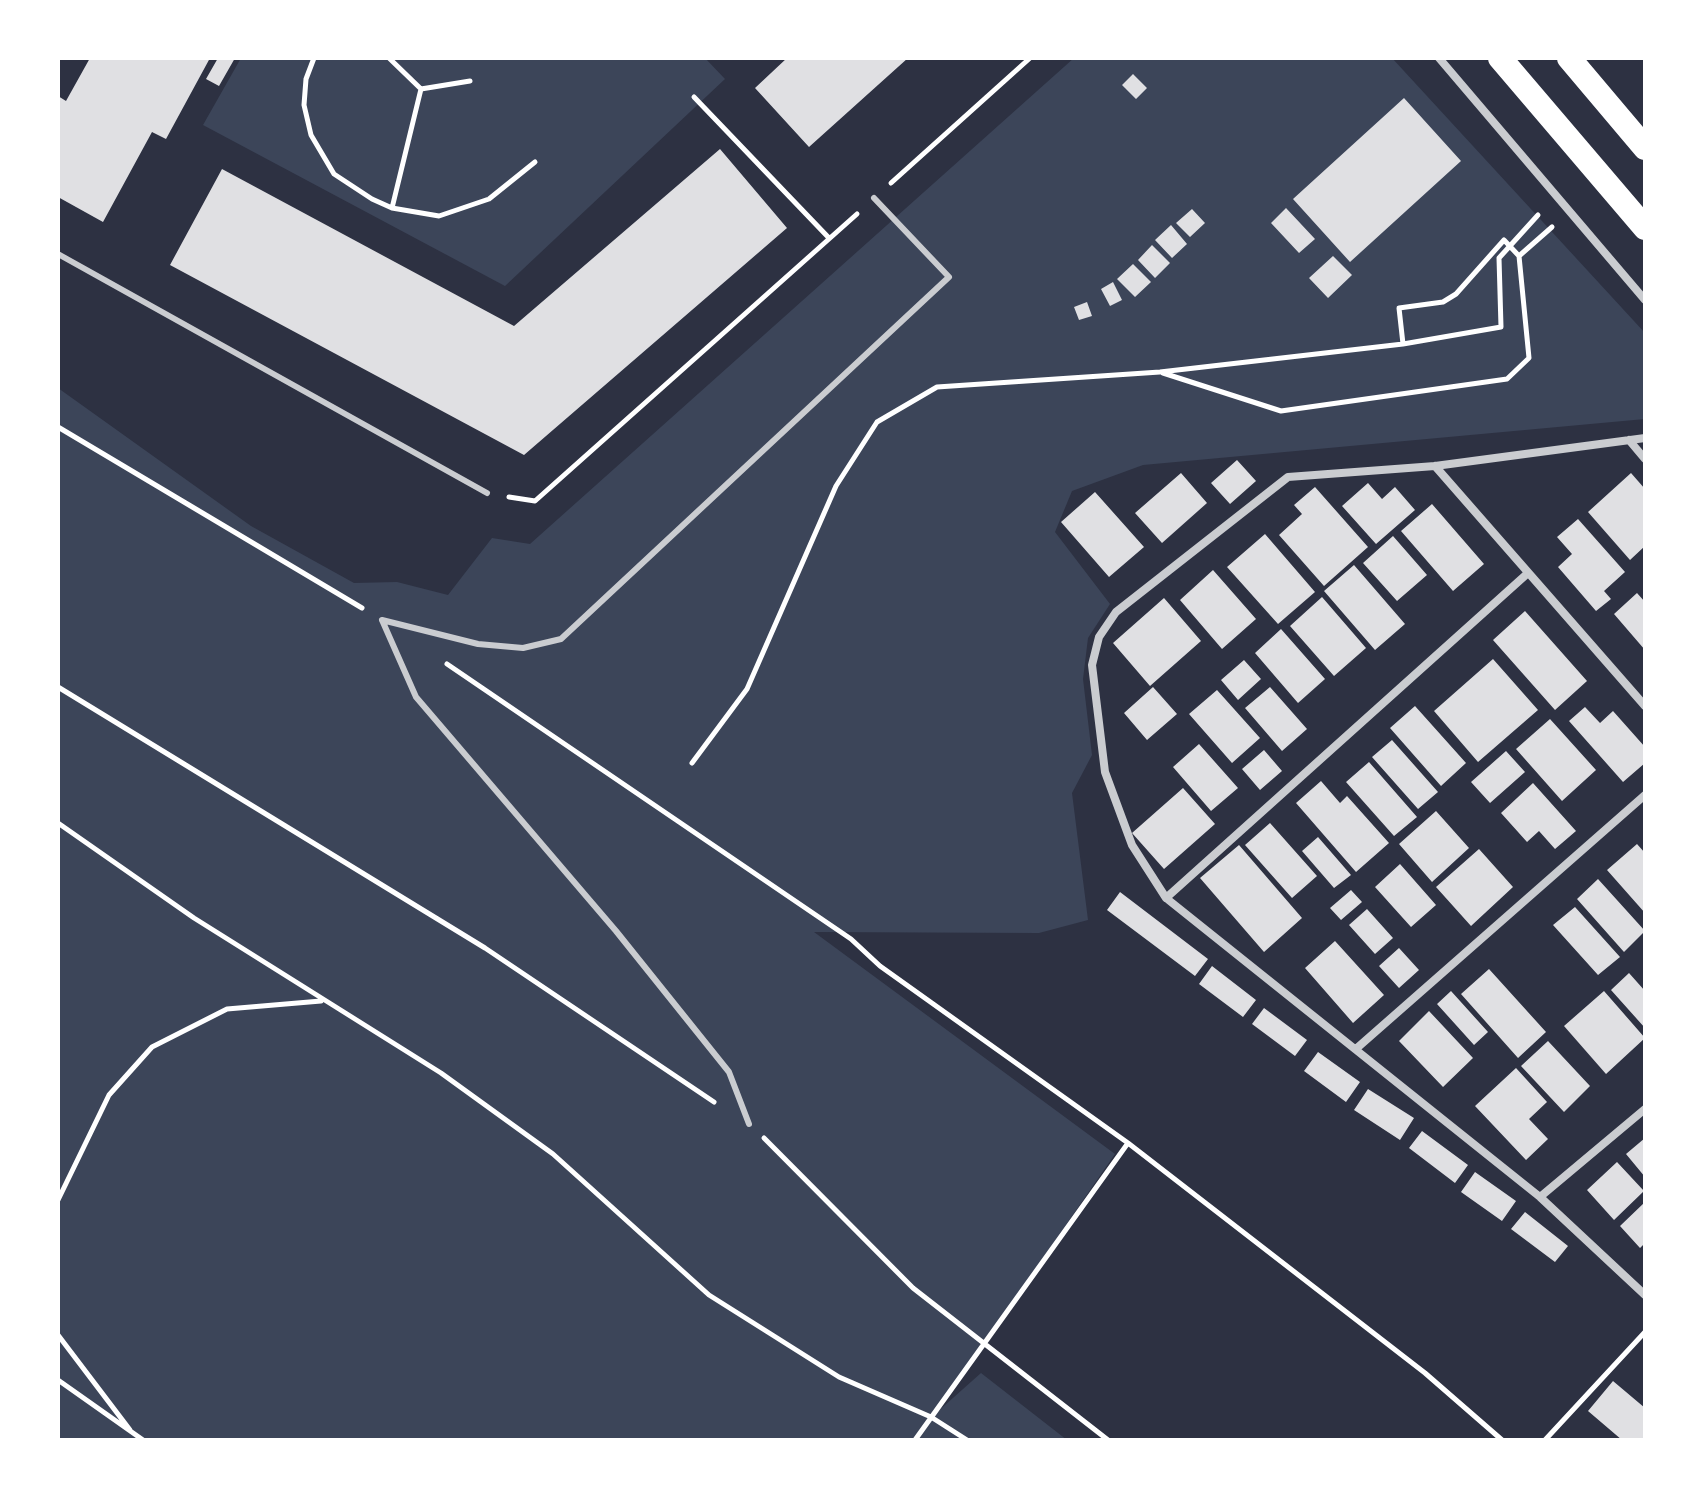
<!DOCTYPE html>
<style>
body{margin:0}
#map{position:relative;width:1703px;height:1498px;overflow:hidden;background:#2d3142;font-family:"Crimson Pro",serif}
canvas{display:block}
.frame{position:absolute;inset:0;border:60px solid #fff;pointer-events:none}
</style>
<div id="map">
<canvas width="1703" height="1498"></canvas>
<div class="frame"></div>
</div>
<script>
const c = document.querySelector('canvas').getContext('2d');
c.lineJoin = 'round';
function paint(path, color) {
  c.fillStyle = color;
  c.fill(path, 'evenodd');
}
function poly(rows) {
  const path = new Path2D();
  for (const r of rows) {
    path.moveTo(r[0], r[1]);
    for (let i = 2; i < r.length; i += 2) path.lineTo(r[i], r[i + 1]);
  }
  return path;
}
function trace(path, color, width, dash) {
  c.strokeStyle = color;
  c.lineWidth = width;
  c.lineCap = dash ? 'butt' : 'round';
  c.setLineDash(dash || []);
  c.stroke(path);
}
paint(poly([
 [241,58,705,58,725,79,505,286,203,125],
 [1074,58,1392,58,1645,333,1645,419,1143,465,1072,491,1055,532,1110,604,1088,638,1083,679,1092,755,1072,793,1088,920,1039,933,814,932,1115,1154,935,1414,981,1373,1067,1440,58,1440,58,388,251,526,354,583,397,582,448,595,492,538,530,544]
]), '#3c4559');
paint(poly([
 [90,58,210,58,166,139,152,132,103,222,58,197,58,96,66,101],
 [218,58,235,58,219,86,206,79],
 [787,58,908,58,809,147,755,88],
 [1133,74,1147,88,1136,99,1122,85],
 [1404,98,1461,161,1350,262,1293,199],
 [720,149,787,228,524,455,170,265,222,169,514,326],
 [1286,208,1315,239,1299,253,1271,223],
 [1192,209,1205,223,1190,237,1176,223],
 [1171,225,1187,244,1172,258,1155,240],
 [1152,245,1170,263,1155,278,1138,260],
 [1333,256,1352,275,1328,298,1309,278],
 [1133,264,1151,282,1135,297,1117,279],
 [1113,282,1122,300,1110,306,1101,289],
 [1087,302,1092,316,1079,320,1074,307],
 [1237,460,1256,481,1230,504,1211,483],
 [1181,473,1207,503,1162,543,1135,513],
 [1631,473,1645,489,1645,546,1630,560,1588,512],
 [1368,483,1382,499,1395,487,1415,510,1376,544,1342,506],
 [1315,487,1368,547,1324,586,1279,535,1302,514,1294,505],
 [1095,492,1144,547,1109,577,1061,522],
 [1432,504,1484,564,1453,591,1401,531],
 [1578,519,1625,572,1604,591,1611,599,1596,611,1558,567,1572,554,1557,537],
 [1265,534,1315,592,1278,624,1227,567],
 [1393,536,1427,575,1397,601,1363,563],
 [1354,565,1405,624,1375,650,1324,591],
 [1213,570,1256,619,1222,649,1180,600],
 [1637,593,1645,602,1645,650,1614,614],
 [1322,597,1366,648,1334,676,1290,626],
 [1164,598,1201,641,1150,686,1113,643],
 [1525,611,1587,681,1555,710,1493,640],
 [1281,629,1325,679,1298,703,1255,653],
 [1493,659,1538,710,1478,762,1434,711],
 [1244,660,1261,679,1238,700,1221,680],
 [1153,687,1177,714,1147,740,1124,713],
 [1270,687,1307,729,1282,751,1245,708],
 [1217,690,1260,738,1232,763,1189,714],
 [1415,706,1466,763,1441,786,1390,728],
 [1585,707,1600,723,1613,711,1645,747,1645,763,1623,782,1569,721],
 [1550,719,1596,770,1562,801,1516,749],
 [1392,740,1438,792,1418,809,1372,757],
 [1199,744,1238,788,1211,811,1173,767],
 [1264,750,1282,771,1260,790,1242,769],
 [1506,751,1525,772,1490,803,1471,782],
 [1369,762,1417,817,1394,836,1346,782],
 [1321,781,1340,803,1347,796,1389,843,1356,872,1296,803],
 [1533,783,1576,831,1555,849,1539,831,1527,842,1501,813],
 [1183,788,1215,824,1164,869,1132,833],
 [1436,811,1469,848,1432,882,1399,844],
 [1270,823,1317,876,1292,898,1245,845],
 [1318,837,1351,875,1334,888,1302,851],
 [1637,844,1645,853,1645,913,1607,870],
 [1239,845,1302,918,1264,952,1200,878],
 [1479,849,1513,887,1471,926,1436,887],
 [1400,864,1436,905,1411,927,1375,887],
 [1598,879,1645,931,1624,952,1577,899],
 [1351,890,1362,902,1341,920,1330,908],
 [1120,892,1208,959,1195,976,1107,910],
 [1575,907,1620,957,1598,975,1553,925],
 [1367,909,1393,938,1375,954,1349,925],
 [1335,941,1384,995,1353,1023,1305,968],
 [1399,948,1419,970,1399,988,1379,966],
 [1212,966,1256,1000,1243,1017,1199,984],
 [1489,969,1546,1032,1518,1058,1461,994],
 [1629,973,1645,991,1645,1028,1611,990],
 [1451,991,1488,1032,1474,1045,1437,1004],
 [1604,991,1645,1038,1606,1074,1564,1026],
 [1264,1008,1307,1040,1295,1056,1252,1024],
 [1429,1011,1473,1058,1443,1087,1399,1041],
 [1548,1041,1590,1086,1564,1112,1521,1066],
 [1318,1052,1360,1082,1346,1102,1304,1071],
 [1516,1068,1547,1102,1529,1119,1548,1139,1526,1160,1475,1106],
 [1368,1089,1414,1118,1400,1140,1354,1110],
 [1422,1131,1468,1165,1455,1183,1409,1148],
 [1645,1138,1645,1177,1626,1154],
 [1617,1162,1644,1191,1614,1220,1587,1190],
 [1475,1172,1516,1201,1502,1221,1461,1192],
 [1645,1202,1645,1243,1640,1248,1620,1226],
 [1525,1212,1568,1246,1555,1262,1511,1229],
 [1613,1381,1645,1408,1645,1440,1622,1440,1588,1411]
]), '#e0e0e3');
trace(poly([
 [314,58,306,79,304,105,311,135,334,174,372,199,392,208,439,216,489,199,535,162],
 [389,58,421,89],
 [694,97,829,238],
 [891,183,1030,58],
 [392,208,421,89,470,81],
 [1403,344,1399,308,1443,302,1456,294,1504,240,1519,256],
 [1163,373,1281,411,1507,379,1529,358,1519,256,1552,227],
 [58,427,362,608],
 [509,497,535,501,857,214],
 [447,664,851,939,880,966,1128,1143,1425,1373,1502,1440],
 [58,687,485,948,714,1102],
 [692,763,747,689,836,486,877,422,937,387,1160,372,1403,344,1501,327,1499,258,1538,215],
 [58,823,194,918,441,1073,553,1154,709,1295,839,1377,931,1417,967,1440],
 [764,1138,913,1288,1108,1440],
 [58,1200,109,1095,152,1047,227,1009,321,1001],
 [58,1335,130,1430],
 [58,1380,143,1440],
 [915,1440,1128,1143],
 [1545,1440,1645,1332]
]), '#fff', 5);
trace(poly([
 [58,254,487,493],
 [382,620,478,644,523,648,561,639,949,277,874,198],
 [382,620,416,697,616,931,729,1072,749,1124]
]), '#caccd0', 6);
trace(poly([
 [1439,58,1645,300],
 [1645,438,1435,466,1288,477,1116,612,1099,637,1092,665,1105,772,1132,845,1166,898,1540,1197,1645,1295],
 [1629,440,1645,459],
 [1435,466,1645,706],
 [1166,898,1528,573],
 [1357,1048,1645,795],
 [1540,1197,1645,1109]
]), '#caccd0', 8);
trace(poly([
 [1500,58,1645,228],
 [1569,58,1645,148]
]), '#fff', 24);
</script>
